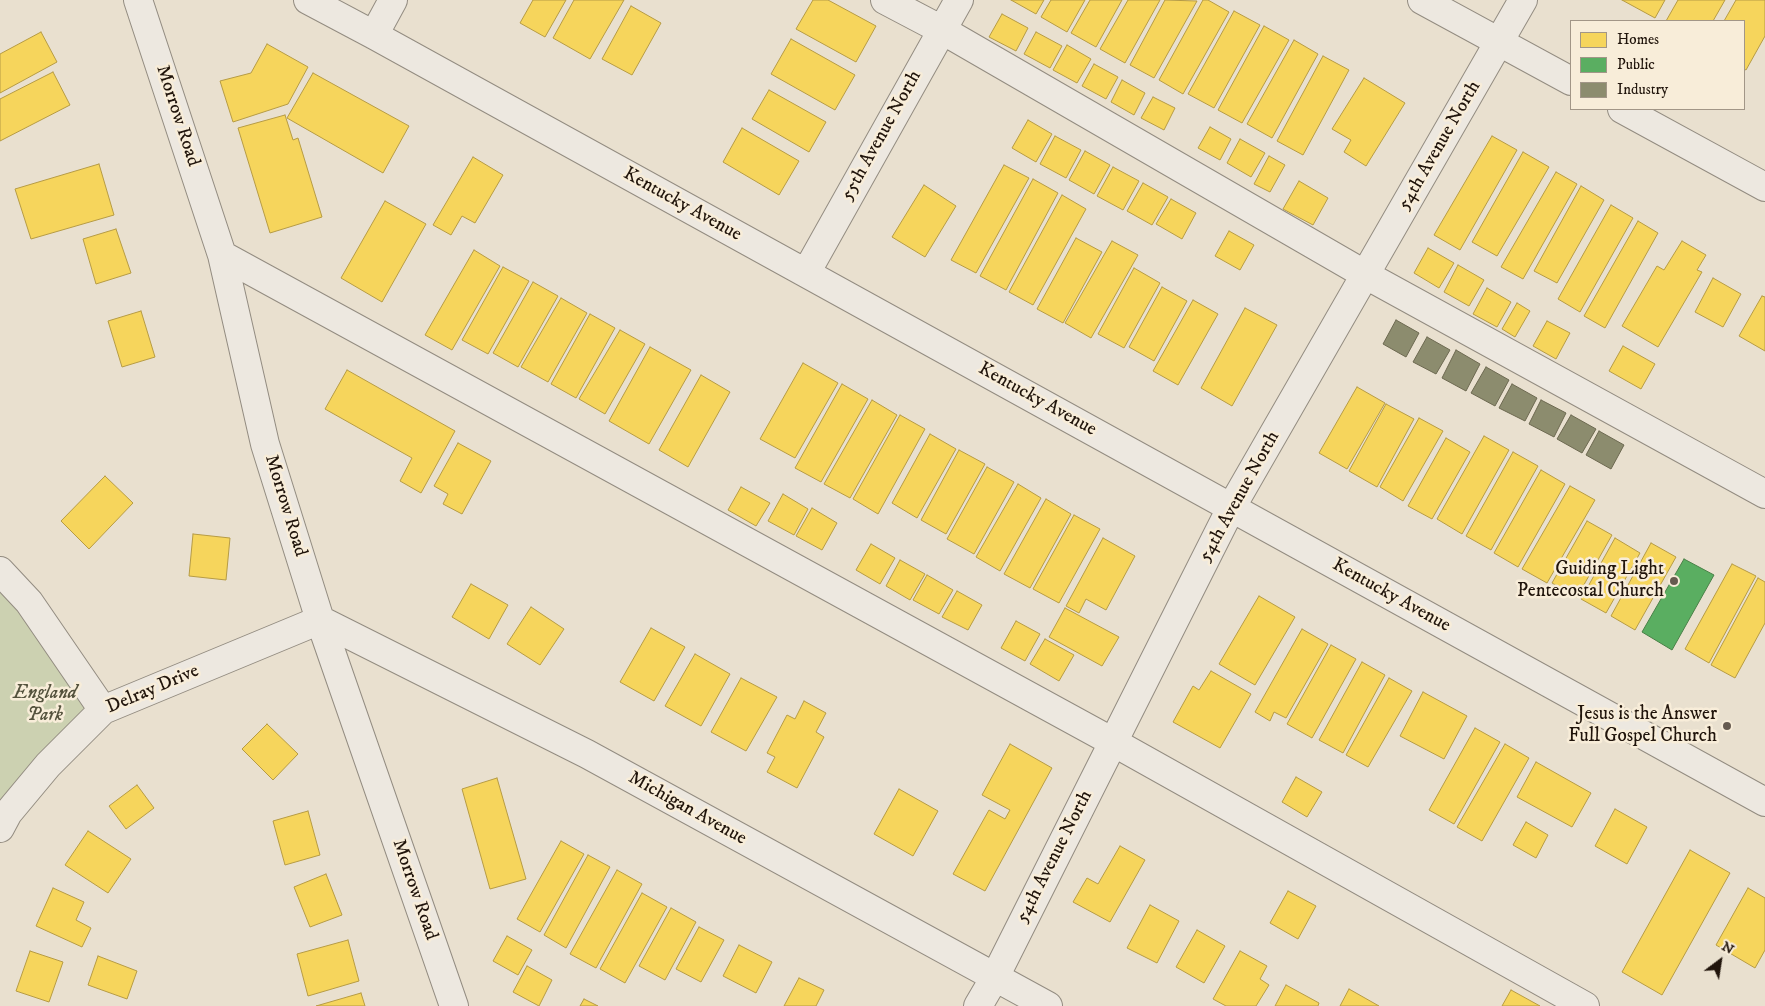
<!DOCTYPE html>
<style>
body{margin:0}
#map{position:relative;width:1765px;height:1006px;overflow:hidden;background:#e9e0cf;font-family:"IM FELL DW Pica",serif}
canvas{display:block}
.legend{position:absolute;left:1570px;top:20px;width:175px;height:90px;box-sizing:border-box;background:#f8edd9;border:1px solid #a29687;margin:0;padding:6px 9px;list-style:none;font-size:15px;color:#20140b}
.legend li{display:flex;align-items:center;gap:10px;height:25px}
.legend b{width:25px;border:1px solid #a29687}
.north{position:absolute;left:1695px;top:936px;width:50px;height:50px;-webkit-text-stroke:4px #f8edd9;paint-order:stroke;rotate:31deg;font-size:14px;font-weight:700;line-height:20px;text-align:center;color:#20140b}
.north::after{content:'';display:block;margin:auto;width:18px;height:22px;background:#20140b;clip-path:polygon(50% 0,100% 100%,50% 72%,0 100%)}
</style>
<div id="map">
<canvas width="1765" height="1006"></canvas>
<ul class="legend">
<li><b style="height:14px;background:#f6d55c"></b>Homes</li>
<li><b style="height:14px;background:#5aae61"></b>Public</li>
<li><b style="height:14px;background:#8c8c6e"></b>Industry</li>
</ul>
<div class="north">N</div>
</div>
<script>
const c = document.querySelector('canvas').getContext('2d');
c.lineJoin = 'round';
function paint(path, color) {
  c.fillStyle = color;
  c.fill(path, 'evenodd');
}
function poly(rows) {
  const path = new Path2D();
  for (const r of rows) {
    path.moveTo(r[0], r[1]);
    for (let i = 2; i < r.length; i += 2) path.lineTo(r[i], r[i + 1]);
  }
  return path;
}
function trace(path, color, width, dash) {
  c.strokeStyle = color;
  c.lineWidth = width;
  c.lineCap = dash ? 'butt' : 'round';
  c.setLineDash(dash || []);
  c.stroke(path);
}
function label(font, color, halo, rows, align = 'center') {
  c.font = font + ' "IM FELL DW Pica",serif';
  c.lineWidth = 5;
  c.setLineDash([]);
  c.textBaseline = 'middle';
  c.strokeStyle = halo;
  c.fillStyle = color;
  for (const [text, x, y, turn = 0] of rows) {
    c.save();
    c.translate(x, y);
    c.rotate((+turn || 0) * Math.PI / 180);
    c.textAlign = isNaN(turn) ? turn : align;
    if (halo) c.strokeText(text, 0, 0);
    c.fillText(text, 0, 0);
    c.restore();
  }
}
paint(poly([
 [0,571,103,710,0,828]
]), '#ccd1b1');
const homes = poly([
 [533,0,566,0,545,37,520,23,533,0],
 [574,0,624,0,590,59,553,38,574,0],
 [813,0,828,0,876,26,856,62,796,29,813,0],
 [1011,0,1044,0,1036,14,1011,0],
 [1051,0,1085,0,1067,32,1041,17,1051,0],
 [1090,0,1122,0,1096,47,1071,33,1090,0],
 [1128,0,1160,0,1125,63,1100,49,1128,0],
 [1165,0,1197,1,1154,78,1130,65,1165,0],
 [1203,0,1208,0,1229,12,1183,94,1159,80,1203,0],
 [1622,0,1665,0,1655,18,1622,0],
 [1678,0,1725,0,1713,21,1666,21,1678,0],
 [1736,0,1765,0,1765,36,1746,70,1744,69,1744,21,1724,21,1736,0],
 [631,6,661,23,632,75,602,59,631,6],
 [1234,11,1260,25,1214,108,1188,94,1234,11],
 [1002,14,1028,28,1016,51,989,37,1002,14],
 [1264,26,1289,40,1242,123,1218,110,1264,26],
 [41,32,57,62,0,93,0,54,41,32],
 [1036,32,1062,46,1050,68,1024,54,1036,32],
 [791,39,855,75,835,110,771,74,791,39],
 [1294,40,1318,54,1272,138,1247,124,1294,40],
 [267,44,308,67,288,104,233,122,220,81,251,73,267,44],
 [1067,45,1091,59,1077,83,1053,70,1067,45],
 [1323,56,1349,70,1303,155,1277,141,1323,56],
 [1094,64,1118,77,1106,99,1082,86,1094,64],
 [53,72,70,105,0,141,0,99,53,72],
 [313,73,409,126,383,173,287,118,313,73],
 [1364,78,1405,103,1366,166,1344,152,1351,140,1332,129,1364,78],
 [1122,80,1145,93,1134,115,1111,102,1122,80],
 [769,90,826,122,809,152,752,119,769,90],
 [1153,97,1175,108,1164,130,1141,118,1153,97],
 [285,115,293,140,298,138,322,217,270,233,238,128,285,115],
 [1028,120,1052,134,1036,162,1012,148,1028,120],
 [1210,127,1231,139,1220,160,1198,148,1210,127],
 [742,128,799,161,779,195,723,162,742,128],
 [1055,136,1081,150,1066,178,1040,164,1055,136],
 [1492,136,1517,150,1460,250,1434,235,1492,136],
 [1240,139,1265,153,1251,177,1227,163,1240,139],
 [1085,151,1110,165,1094,194,1069,180,1085,151],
 [1523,152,1549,167,1497,256,1472,242,1523,152],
 [1269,156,1285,165,1270,192,1254,184,1269,156],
 [473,157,503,175,475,223,462,216,451,235,433,225,473,157],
 [99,164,114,215,31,239,15,189,99,164],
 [1004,165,1029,178,976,273,951,260,1004,165],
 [1113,167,1139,181,1123,210,1097,196,1113,167],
 [1556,172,1577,184,1523,279,1501,267,1556,172],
 [1033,179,1058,193,1006,290,980,276,1033,179],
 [1299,181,1328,198,1313,225,1283,209,1299,181],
 [1143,183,1168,197,1152,225,1127,211,1143,183],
 [924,185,956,206,925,257,892,237,924,185],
 [1581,186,1604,200,1557,283,1534,271,1581,186],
 [1062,195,1086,209,1033,305,1009,292,1062,195],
 [1171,199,1196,213,1182,239,1156,224,1171,199],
 [385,201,426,224,382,302,341,278,385,201],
 [1611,205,1633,218,1580,312,1558,299,1611,205],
 [1638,221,1658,233,1605,328,1584,316,1638,221],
 [116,229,131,273,96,284,83,239,116,229],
 [1229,231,1254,245,1240,270,1215,256,1229,231],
 [1076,238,1102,252,1063,323,1037,309,1076,238],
 [1112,241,1138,255,1091,338,1065,323,1112,241],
 [1682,241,1706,255,1697,270,1702,272,1658,347,1622,326,1657,266,1664,270,1682,241],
 [1428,248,1454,263,1439,288,1414,273,1428,248],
 [474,250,500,266,452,350,425,335,474,250],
 [1458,265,1484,280,1469,306,1444,292,1458,265],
 [503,267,529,281,488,354,462,340,503,267],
 [1134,268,1160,283,1124,348,1098,334,1134,268],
 [1713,278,1741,294,1723,327,1695,312,1713,278],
 [533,282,558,296,518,367,493,353,533,282],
 [1162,287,1187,301,1154,361,1129,347,1162,287],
 [1487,288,1511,302,1497,327,1473,314,1487,288],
 [1762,296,1765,297,1765,351,1739,336,1762,296],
 [561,298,587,313,548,382,521,367,561,298],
 [1193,300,1218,314,1178,385,1153,371,1193,300],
 [1517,303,1530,311,1515,337,1502,329,1517,303],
 [1245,308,1277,325,1232,406,1201,388,1245,308],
 [141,311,155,357,122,367,108,321,141,311],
 [590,314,615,328,576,398,551,384,590,314],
 [1547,321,1570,333,1556,359,1533,346,1547,321],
 [620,330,645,344,605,414,579,399,620,330],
 [1623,346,1655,364,1641,389,1609,371,1623,346],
 [650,347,691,370,649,444,609,421,650,347],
 [803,363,838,383,795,458,760,439,803,363],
 [347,370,455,431,421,493,400,481,412,458,325,409,347,370],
 [701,375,730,392,688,467,659,450,701,375],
 [842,384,868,399,821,482,795,468,842,384],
 [1357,387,1385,403,1347,469,1319,453,1357,387],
 [872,400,897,415,850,498,824,484,872,400],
 [1386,404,1414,419,1377,487,1349,471,1386,404],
 [900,415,925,429,878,514,853,499,900,415],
 [1419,418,1443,431,1403,501,1380,487,1419,418],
 [930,434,956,449,917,518,892,503,930,434],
 [1484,436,1509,450,1462,534,1437,519,1484,436],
 [1446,438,1470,452,1432,519,1408,506,1446,438],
 [458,443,491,461,462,514,443,504,448,494,434,486,458,443],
 [959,450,985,464,946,534,921,520,959,450],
 [1513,452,1538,466,1491,550,1466,536,1513,452],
 [987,467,1014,482,974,554,947,539,987,467],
 [1541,470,1565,484,1518,567,1494,553,1541,470],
 [105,476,133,503,89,549,61,521,105,476],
 [1018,484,1041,498,1000,571,976,557,1018,484],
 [1570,486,1595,500,1547,583,1522,569,1570,486],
 [741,487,770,503,756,526,728,510,741,487],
 [783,494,808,509,794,535,768,521,783,494],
 [1046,499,1071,514,1030,588,1004,574,1046,499],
 [812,508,837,523,822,550,796,536,812,508],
 [1074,515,1100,529,1059,603,1033,589,1074,515],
 [1587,521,1612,535,1577,597,1552,583,1587,521],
 [193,534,230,538,226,580,189,576,193,534],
 [1103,538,1135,556,1106,610,1086,599,1079,613,1066,606,1103,538],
 [1615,538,1640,553,1606,613,1581,599,1615,538],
 [1651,543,1676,557,1635,630,1611,616,1651,543],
 [871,544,895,558,880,584,856,570,871,544],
 [900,560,925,574,910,600,886,586,900,560],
 [1732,564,1756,576,1709,663,1685,649,1732,564],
 [927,575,953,590,939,614,913,600,927,575],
 [1758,578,1765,582,1765,623,1735,678,1711,665,1758,578],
 [471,584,508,605,489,639,452,617,471,584],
 [957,591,982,605,968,630,942,617,957,591],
 [1259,596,1295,617,1255,685,1219,664,1259,596],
 [531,607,564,629,540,665,507,644,531,607],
 [1065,608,1119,637,1102,666,1049,637,1065,608],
 [1016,621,1040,634,1025,661,1001,648,1016,621],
 [651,628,685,647,654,701,620,682,651,628],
 [1302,629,1328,644,1286,718,1274,712,1270,721,1255,712,1302,629],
 [1045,639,1074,655,1059,681,1030,664,1045,639],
 [1331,645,1356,659,1312,738,1287,724,1331,645],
 [695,654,730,674,701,726,665,706,695,654],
 [1362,662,1385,675,1343,753,1319,740,1362,662],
 [1211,671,1251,694,1220,748,1173,722,1193,686,1199,690,1211,671],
 [741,678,777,697,746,751,711,732,741,678],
 [1389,678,1412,691,1368,767,1346,755,1389,678],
 [1423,692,1467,716,1444,759,1400,736,1423,692],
 [804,701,826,713,816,732,824,737,797,788,767,772,775,757,767,753,787,715,795,719,804,701],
 [267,724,298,754,273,780,242,749,267,724],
 [1475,728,1500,742,1454,824,1429,810,1475,728],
 [1010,744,1052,768,985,891,953,874,989,810,1005,819,1010,810,982,795,1010,744],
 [1505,744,1529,758,1482,841,1457,827,1505,744],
 [1536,762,1591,793,1572,827,1517,797,1536,762],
 [1296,777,1322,792,1307,817,1282,802,1296,777],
 [497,778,526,879,490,889,462,789,497,778],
 [137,785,154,808,126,829,109,806,137,785],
 [899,789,938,811,913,856,874,834,899,789],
 [1615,809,1647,827,1627,864,1595,846,1615,809],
 [308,811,320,855,285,865,273,821,308,811],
 [1526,822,1548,835,1536,858,1513,845,1526,822],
 [88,831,131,859,108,893,65,865,88,831],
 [561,841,584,854,540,932,517,919,561,841],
 [1120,846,1145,860,1110,922,1073,902,1087,878,1098,884,1120,846],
 [1690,850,1730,873,1662,995,1622,972,1690,850],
 [588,855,610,867,566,948,544,935,588,855],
 [617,870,642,884,596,968,570,954,617,870],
 [326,874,342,915,310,927,294,887,326,874],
 [53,888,84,902,76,920,91,928,82,947,36,926,53,888],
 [1748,888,1765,898,1765,950,1755,968,1716,945,1748,888],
 [1288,891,1316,906,1298,939,1270,923,1288,891],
 [642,893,667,907,625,983,600,969,642,893],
 [1150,905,1179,921,1157,963,1127,948,1150,905],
 [671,908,696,922,665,980,639,966,671,908],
 [699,927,724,940,701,982,676,969,699,927],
 [1197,930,1225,946,1204,983,1176,967,1197,930],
 [507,936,532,950,518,975,493,961,507,936],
 [348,940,359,981,308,996,297,954,348,940],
 [739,945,772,962,756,993,723,976,739,945],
 [30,951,63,962,49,1002,16,991,30,951],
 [1240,951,1267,966,1260,979,1269,985,1256,1006,1226,1006,1213,999,1240,951],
 [98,956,137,971,127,999,88,985,98,956],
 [527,966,552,980,539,1006,513,992,527,966],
 [799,978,824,990,816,1006,784,1006,799,978],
 [1286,985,1319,1003,1318,1006,1275,1006,1286,985],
 [1349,989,1379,1006,1340,1006,1349,989],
 [1511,990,1540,1006,1502,1006,1511,990],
 [361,993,365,1006,316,1006,361,993],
 [584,999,598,1006,580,1006,584,999]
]);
paint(homes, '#f6d55c');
trace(homes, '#b69b44', 1);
const public = poly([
 [1684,559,1714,575,1672,650,1642,632,1684,559]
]);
paint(public, '#5aae61');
trace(public, '#498047', 1);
const industry = poly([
 [1396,320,1419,333,1406,357,1383,344,1396,320],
 [1427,337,1450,350,1436,374,1413,362,1427,337],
 [1456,350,1480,364,1466,391,1442,378,1456,350],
 [1486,367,1509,380,1495,406,1471,393,1486,367],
 [1512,384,1537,398,1525,421,1499,408,1512,384],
 [1541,400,1566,413,1554,437,1529,424,1541,400],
 [1571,415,1596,429,1582,453,1557,439,1571,415],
 [1599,431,1624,445,1611,469,1586,455,1599,431]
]);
paint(industry, '#8c8c6e');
trace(industry, '#6c6850', 1);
const minor = poly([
 [138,0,222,255,265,444,320,620,454,1006],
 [308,0,374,35,1765,802],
 [885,0,942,30,1366,275,1765,494],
 [1422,0,1571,81],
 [374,35,393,0],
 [1622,109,1765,187],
 [222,255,1113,742,1585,1006],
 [806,273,959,0],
 [0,571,29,602,103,710],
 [0,828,8,813,48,765,103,710,320,620,587,754,1048,1006],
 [978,1006,995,977,1231,508,1523,0]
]);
trace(minor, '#938c81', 30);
trace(minor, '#ede8e0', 28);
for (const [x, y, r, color] of [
 [1674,581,5,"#665b50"],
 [1727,726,5,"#665b50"]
]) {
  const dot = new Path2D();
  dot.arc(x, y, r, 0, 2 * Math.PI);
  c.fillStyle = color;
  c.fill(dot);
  trace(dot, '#f8edd9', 2);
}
label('19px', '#20140b', '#f8edd9', [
 ["Morrow Road",177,116,72],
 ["55th Avenue North",882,136,-61],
 ["54th Avenue North",1440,146,-60],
 ["Kentucky Avenue",682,205,29],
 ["Kentucky Avenue",1037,400,29],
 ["54th Avenue North",1240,497,-61],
 ["Morrow Road",285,506,73],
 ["Kentucky Avenue",1391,596,29],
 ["Delray Drive",153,690,-23],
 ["Michigan Avenue",687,809,29],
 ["54th Avenue North",1055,857,-63],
 ["Morrow Road",414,890,71]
]);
label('19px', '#20140b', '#f8edd9', [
 ["Guiding Light",1664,570],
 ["Pentecostal Church",1664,592],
 ["Jesus is the Answer",1717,715],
 ["Full Gospel Church",1717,737]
], 'right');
label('italic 19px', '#54523d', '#f8edd9', [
 ["England",45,694],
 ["Park",45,716]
]);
</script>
